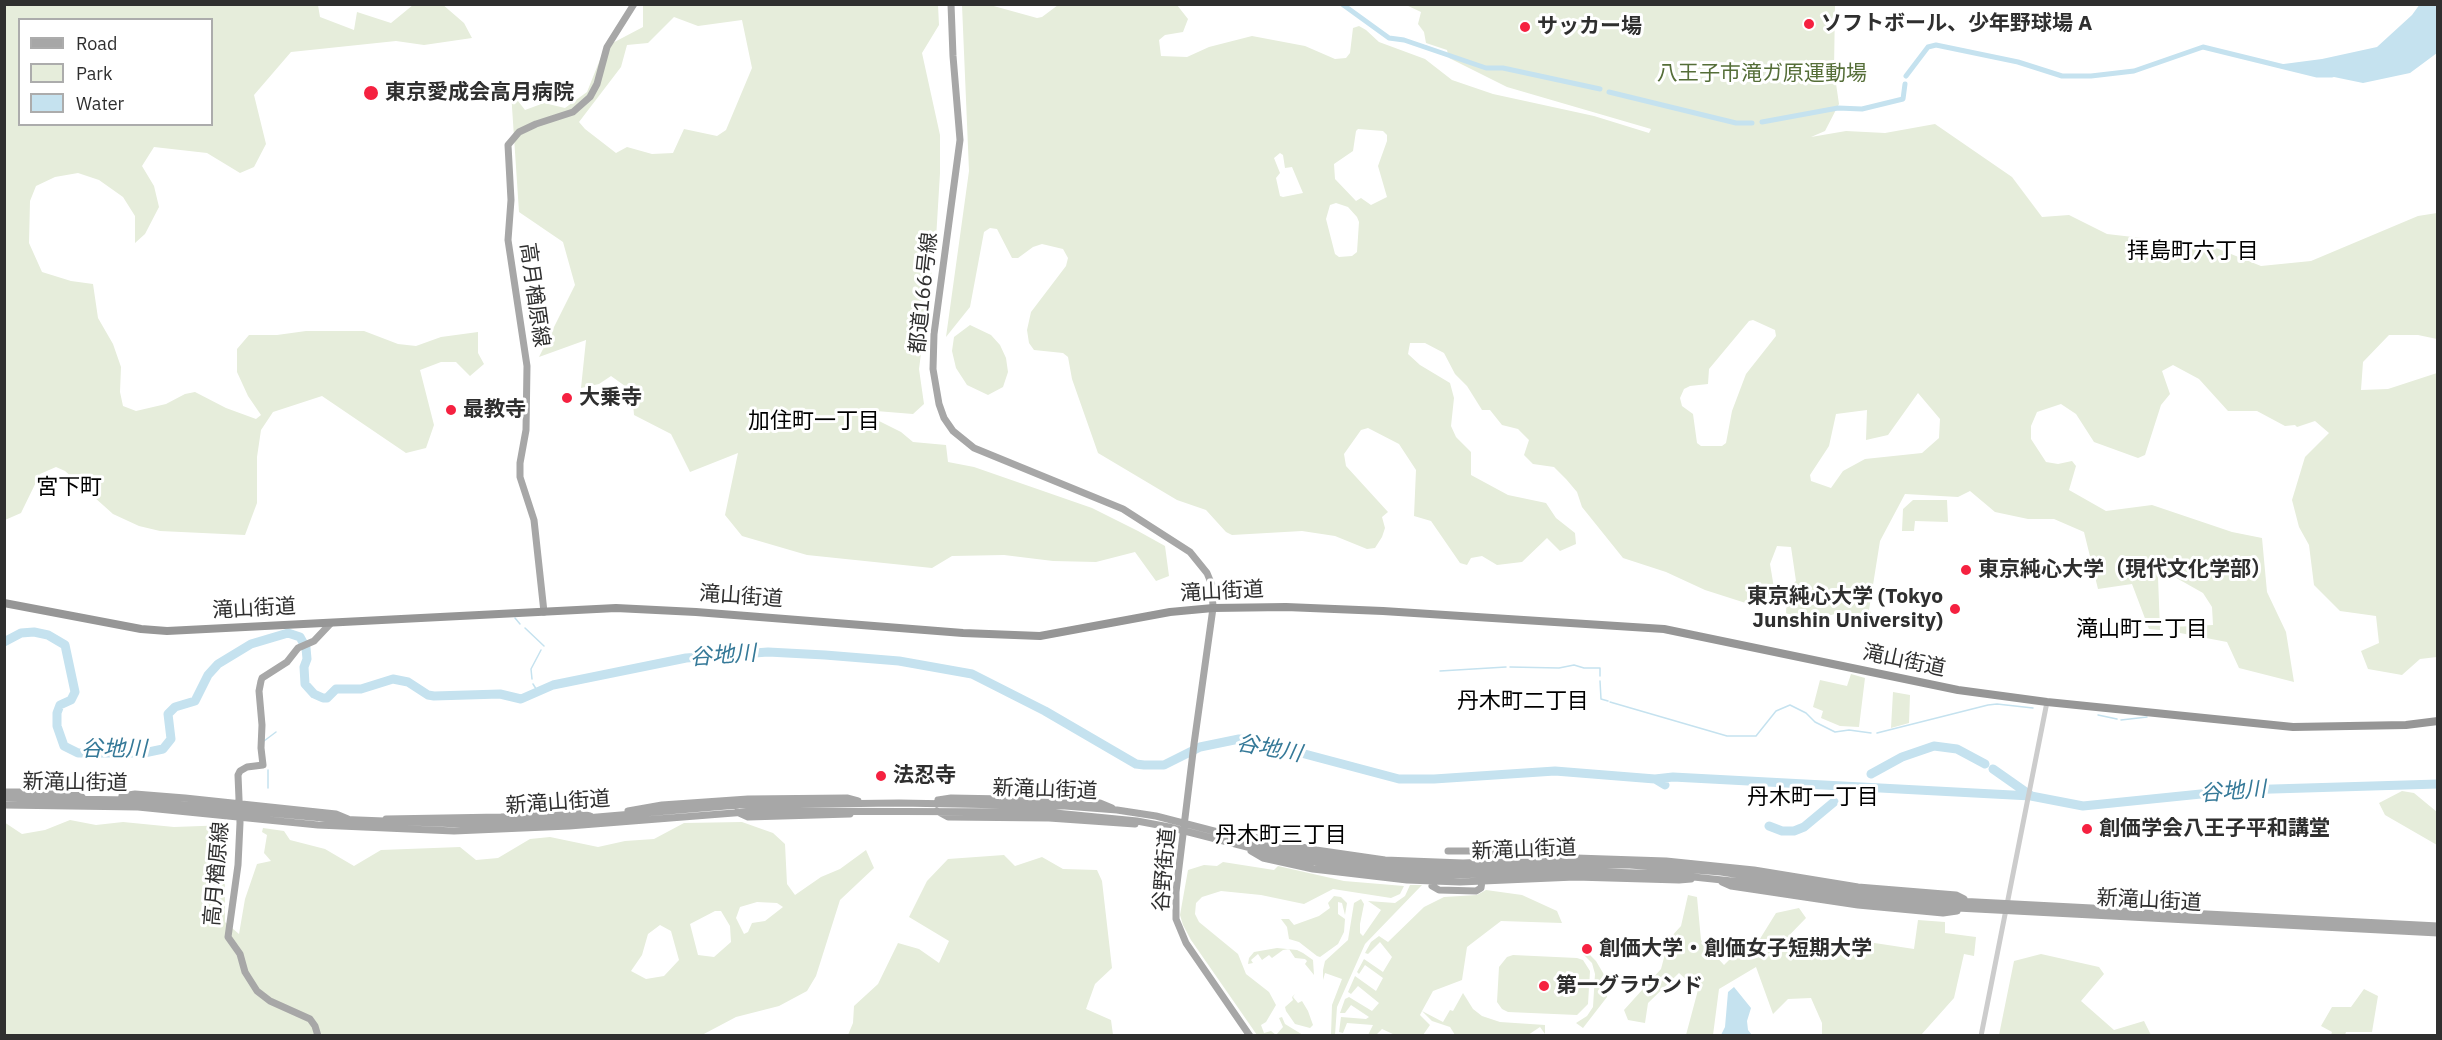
<!DOCTYPE html>
<meta charset="utf-8">
<style>
body{margin:0}
#map{position:relative;width:2442px;height:1040px;overflow:hidden;background:#fff;font-family:"IBM Plex Sans",sans-serif}
canvas{display:block}
.frame{position:absolute;inset:0;border:6px solid #2f2f2f;pointer-events:none}
.legend{position:absolute;left:18px;top:18px;width:195px;height:108px;box-sizing:border-box;background:#fff;border:2px solid #acacac;margin:0;padding:8px 10px;list-style:none;font-size:18px;color:#2f2f2f}
.legend li{display:flex;align-items:center;gap:12px;height:30px}
.legend b{width:30px;border:2px solid #acacac}
</style>
<div id="map">
<canvas width="2442" height="1040"></canvas>
<div class="frame"></div>
<ul class="legend">
<li><b style="height:8px;background:#a7a7a7"></b>Road</li>
<li><b style="height:16px;background:#e6eddb"></b>Park</li>
<li><b style="height:16px;background:#c5e2ef"></b>Water</li>
</ul>
</div>
<script>
const c = document.querySelector('canvas').getContext('2d');
c.lineJoin = 'round';
function paint(path, color) {
  c.fillStyle = color;
  c.fill(path, 'evenodd');
}
function poly(rows) {
  const path = new Path2D();
  for (const r of rows) {
    path.moveTo(r[0], r[1]);
    for (let i = 2; i < r.length; i += 2) path.lineTo(r[i], r[i + 1]);
  }
  return path;
}
function trace(path, color, width, dash) {
  c.strokeStyle = color;
  c.lineWidth = width;
  c.lineCap = dash ? 'butt' : 'round';
  c.setLineDash(dash || []);
  c.stroke(path);
}
function label(font, color, halo, rows, align = 'center') {
  c.font = font + ' "IBM Plex Sans","Noto Sans JP",sans-serif';
  c.lineWidth = 6;
  c.setLineDash([]);
  c.textBaseline = 'middle';
  c.strokeStyle = halo;
  c.fillStyle = color;
  for (const [text, x, y, turn = 0] of rows) {
    c.save();
    c.translate(x, y);
    c.rotate((+turn || 0) * Math.PI / 180);
    c.textAlign = isNaN(turn) ? turn : align;
    if (halo) c.strokeText(text, 0, 0);
    c.fillText(text, 0, 0);
    c.restore();
  }
}
paint(poly([
 [442,4,464,23,472,38,424,45,396,41,291,52,254,95,266,144,254,167,240,173,207,153,154,147,142,166,154,186,159,207,145,234,135,243,135,216,123,197,99,180,78,173,55,177,36,186,30,201,29,243,42,272,71,281,93,284,98,318,113,344,121,367,120,392,123,406,136,411,166,404,185,394,195,392,226,408,256,419,261,415,248,396,237,372,237,349,249,335,277,335,306,331,364,331,398,344,416,346,441,337,478,332,478,353,484,364,470,376,456,362,441,362,420,370,434,425,426,448,406,453,322,396,273,412,261,430,257,457,257,503,245,535,160,531,139,526,113,514,65,471,56,467,40,474,21,513,5,520,5,5,318,5,320,17,354,30,357,12,391,23,413,5],
 [20,20,212,20,212,124,20,124],
 [643,5,938,5,939,25,922,53,940,135,940,173,936,239,919,369,924,404,913,414,876,411,869,416,901,432,913,442,946,445,948,462,974,467,1092,508,1138,531,1165,546,1169,576,1156,581,1135,552,1096,562,1053,561,1004,555,952,556,932,568,807,555,742,536,725,515,738,453,690,472,671,434,634,415,632,391,611,376,599,384,581,388,586,340,539,357,575,285,563,242,519,212,511,92,525,110,544,103,565,108,587,92,605,47,643,27],
 [674,17,698,26,742,20,752,68,726,130,717,136,684,129,673,153,652,154,627,147,616,153,585,129,579,122,621,67,627,45,648,43],
 [962,5,990,5,1037,18,1042,17,1058,5,1177,5,1188,19,1183,32,1165,35,1159,40,1161,56,1187,57,1209,47,1252,36,1305,46,1335,59,1346,58,1350,53,1353,28,1359,26,1366,30,1379,42,1425,59,1452,80,1493,94,1594,116,1649,133,1651,129,1507,87,1449,58,1447,50,1426,43,1424,32,1418,24,1421,12,1406,5,1835,5,1834,70,1839,104,1825,131,1811,137,1846,131,1885,133,1935,124,2012,177,2042,217,2069,215,2107,234,2211,246,2261,266,2311,261,2418,216,2437,213,2437,339,2418,335,2389,335,2363,362,2361,390,2388,389,2437,373,2437,657,2420,659,2402,675,2368,669,2361,651,2379,643,2376,616,2340,611,2314,585,2309,545,2299,527,2292,500,2305,457,2329,433,2315,421,2297,427,2295,425,2285,426,2257,411,2228,411,2199,379,2173,365,2162,371,2170,394,2161,405,2145,455,2138,458,2094,442,2076,414,2061,404,2037,412,2031,426,2031,439,2046,462,2058,464,2072,461,2076,466,2069,490,2106,511,2152,505,2232,532,2262,538,2267,592,2286,632,2294,682,2239,668,2227,642,2180,633,2172,627,2213,625,2212,607,2203,593,2164,571,2158,577,2160,630,2149,629,2132,584,2098,589,2084,532,2054,519,2028,519,1995,512,1970,491,1958,497,1905,494,1880,541,1869,610,1877,620,1835,614,1819,618,1816,614,1786,614,1787,589,1796,581,1791,547,1777,546,1770,564,1774,588,1766,602,1755,606,1705,590,1666,572,1623,558,1582,507,1577,492,1566,479,1554,467,1533,464,1524,455,1529,440,1518,429,1502,425,1490,410,1482,410,1467,386,1455,374,1444,353,1425,343,1410,343,1408,354,1420,365,1450,383,1454,398,1451,426,1456,437,1471,452,1471,475,1508,495,1546,503,1556,518,1575,533,1576,544,1560,551,1547,538,1522,562,1497,565,1482,556,1471,558,1467,565,1460,563,1431,521,1414,516,1416,470,1399,444,1368,428,1361,430,1344,454,1346,466,1388,512,1382,517,1385,528,1382,537,1375,548,1367,549,1335,536,1302,531,1232,535,1226,532,1206,510,1177,500,1098,453,1072,379,1068,357,1063,353,1034,350,1029,343,1027,330,1031,312,1066,266,1068,258,1063,249,1042,244,1033,247,1018,258,1012,258,997,229,990,228,984,232,970,307,946,337,969,171],
 [1358,129,1383,131,1387,135,1387,141,1378,166,1387,197,1371,205,1361,198,1356,201,1335,179,1334,164,1353,151,1356,131],
 [1280,153,1283,155,1285,168,1292,167,1303,193,1283,197,1280,196,1276,178,1280,173,1274,158],
 [1336,203,1348,207,1357,217,1359,222,1357,252,1352,256,1339,257,1335,254,1326,219,1330,205],
 [1753,320,1775,330,1776,336,1746,374,1732,411,1726,443,1722,446,1701,446,1697,443,1693,414,1682,406,1680,398,1684,389,1690,386,1708,384,1709,369,1749,321],
 [1918,393,1940,419,1939,438,1922,453,1865,459,1843,471,1831,488,1811,481,1810,475,1829,446,1836,414,1867,410,1866,440,1888,435],
 [970,325,991,335,1000,345,1006,358,1008,372,1003,387,988,395,967,385,956,368,952,351,954,337],
 [1913,500,1947,500,1948,522,1915,521,1914,531,1902,531,1903,509],
 [1851,674,1865,678,1859,727,1840,726,1821,718,1823,711,1813,707,1820,680,1847,686],
 [1893,692,1910,695,1909,723,1891,728],
 [2402,791,2414,793,2437,812,2437,845,2385,815,2379,803],
 [70,820,96,825,123,822,174,827,229,825,219,845,220,865,225,885,225,922,239,934,245,899,257,864,271,861,264,853,267,835,262,832,263,828,284,831,290,840,325,849,354,866,381,850,460,847,476,860,498,858,530,839,550,837,598,847,625,841,654,839,684,823,742,822,773,833,785,844,787,884,795,895,821,877,840,869,866,850,874,868,840,900,816,976,807,991,779,1006,736,1017,702,1035,5,1035,4,822,22,834,45,830],
 [757,902,777,903,783,907,765,921,752,923,748,932,744,934,736,918,740,907],
 [715,911,721,911,730,926,731,942,714,957,698,955,690,924],
 [660,925,671,931,679,960,664,976,646,979,631,971,642,955,648,934],
 [1004,855,1015,866,1042,857,1063,869,1097,870,1102,881,1112,968,1095,984,1086,1009,1111,1020,1113,1035,848,1035,853,1023,854,1006,878,984,898,943,919,949,939,963,949,941,909,917,927,881,948,859],
 [1223,862,1274,870,1278,866,1344,881,1404,886,1400,894,1391,898,1333,889,1304,904,1261,895,1221,891,1202,897,1196,903,1195,914,1199,922,1238,954,1246,974,1269,992,1276,1005,1266,1022,1261,1025,1264,1033,1271,1031,1276,1035,1283,1027,1279,1018,1282,1017,1285,1024,1303,1035,1257,1035,1191,940,1183,925,1180,915,1188,870,1204,865,1217,866],
 [1410,885,1422,885,1365,944,1337,1007,1335,1035,1331,1035,1332,1005,1342,979,1325,973,1323,980,1323,970,1325,961,1348,940,1354,903,1361,899,1364,904,1360,924,1360,933,1363,936,1381,910,1368,901,1395,903,1405,896],
 [1486,890,1522,895,1557,911,1562,923,1501,921,1467,947,1462,980,1433,991,1422,1011,1443,1022,1450,1010,1453,1011,1463,993,1473,1009,1482,1016,1500,1022,1545,1025,1545,1034,1540,1027,1528,1035,1455,1035,1450,1027,1432,1021,1422,1011,1420,1015,1430,1025,1423,1035,1395,1035,1382,1029,1376,1035,1368,1035,1373,1025,1347,1023,1343,1033,1339,1032,1341,1017,1366,1019,1369,1017,1351,1005,1345,1013,1340,1013,1345,999,1349,997,1372,1011,1379,1003,1358,986,1351,994,1348,992,1355,976,1376,991,1383,978,1365,965,1359,974,1357,972,1364,959,1383,972,1392,957,1380,942,1368,954,1365,953,1371,942,1379,936,1388,942,1424,907,1444,897,1477,895],
 [1688,895,1697,897,1701,940,1724,965,1739,950,1758,942,1776,913,1799,908,1806,918,1777,948,1797,956,1836,943,1868,942,1914,949,1918,920,1945,922,1945,933,1976,937,1974,956,1964,954,1954,998,1921,1035,1822,1035,1822,1023,1811,998,1788,999,1773,1014,1756,967,1719,989,1713,1035,1686,1035,1698,990,1679,973,1648,1003,1645,1023,1628,1020,1624,1010,1661,969,1669,939,1681,926],
 [1334,896,1341,897,1347,903,1345,915,1342,903,1338,902,1338,914,1345,919,1344,932,1338,944,1320,957,1317,956,1299,942,1289,939,1287,927,1281,919,1289,919,1294,925,1319,916,1330,908,1328,903],
 [1277,948,1297,950,1303,953,1313,960,1314,975,1305,964,1307,961,1305,959,1295,958,1289,949,1283,950,1272,958,1269,955,1262,960,1258,954,1251,960,1253,963,1248,964,1249,958,1254,952],
 [1581,952,1590,955,1596,961,1606,978,1607,997,1583,1028,1576,1023,1587,1016,1593,1007,1595,974,1592,963],
 [2041,954,2099,967,2104,974,2081,1001,2114,1030,2144,1021,2151,1035,1999,1035,2014,961],
 [1513,955,1577,958,1583,960,1590,971,1588,1004,1577,1015,1508,1012,1502,1009,1497,1002,1499,967,1507,957],
 [2364,989,2378,996,2372,1032,2346,1032,2345,1035,2331,1035,2332,1032,2321,1026,2332,1007,2351,1007],
 [1295,994,1293,997,1298,1003,1302,1001,1308,1011,1313,1025,1310,1028,1295,1024,1286,1011,1285,1007,1293,1000,1292,997]
]), '#e6eddb');
paint(poly([
 [2420,4,2437,5,2437,53,2410,73,2363,83,2276,65,2322,59,2377,47,2412,15],
 [1734,987,1751,1008,1747,1021,1748,1030,1752,1035,1721,1035,1725,1027,1728,992]
]), '#c5e2ef');
trace(poly([
 [515,618,520,624],
 [525,628,544,646],
 [1510,667,1559,668,1574,665,1584,668,1600,668,1600,676],
 [1440,671,1506,667],
 [532,679,531,669,541,650],
 [1600,681,1601,699,1608,701],
 [533,684,538,692],
 [1610,702,1727,736,1756,736,1776,711,1790,705,1806,713,1815,722,1835,732,1849,730,1871,733],
 [2098,715,2117,719],
 [2121,720,2147,717],
 [1877,733,1988,705,1997,704,2033,708],
 [264,741,276,732],
 [268,770,268,788]
]), '#c5e2ef', 1.5);
trace(poly([
 [1342,4,1389,38,1404,40,1486,68,1503,68,1600,89],
 [1906,76,1928,47,1936,45,2018,62,2062,76,2091,76,2134,71,2203,47,2317,75,2332,75],
 [1609,92,1736,123,1752,123],
 [1762,122,1838,108,1862,109,1903,99,1905,84]
]), '#c5e2ef', 5);
trace(poly([
 [4,642,21,633,34,632,48,635,65,645,75,692,71,700,60,705,57,713,57,726,64,746,78,753,144,753,163,749,171,739,168,714,175,707,195,701,208,675,218,664,251,644,288,633,300,637,306,648,307,659,304,667,305,684,314,694,323,698,327,698,336,689,361,689,393,679,408,682,428,695,434,696,500,694,521,699,553,685,686,658,768,652,825,655,899,661,972,674,1045,711,1136,764,1144,765,1164,765,1200,747,1239,739,1252,740,1399,779,1434,779,1555,771,1655,779,1665,785],
 [1993,769,2030,795],
 [1871,774,1902,757,1934,746,1957,749,1985,764],
 [1655,779,1673,777,2031,796,2083,806,2240,790,2438,784],
 [1769,826,1782,831,1794,831,1804,827,1834,802]
]), '#c5e2ef', 9);
trace(poly([
 [1981,1036,2047,702]
]), '#ccc', 5);
trace(poly([
 [951,4,953,56,960,140,934,334,933,369,939,404,944,418,953,431,974,448,1123,509,1190,552,1207,573,1212,585,1213,608,1194,744,1176,892,1176,919,1186,943,1250,1036],
 [544,612,534,520,520,477,520,463,526,430,527,366,508,240,511,200,508,145,519,132,536,124,573,112,590,97,597,84,607,47,634,4],
 [4,792,70,792,82,797],
 [122,796,135,794,185,798,336,814,348,819],
 [4,798,130,800,333,819,461,824,574,819,738,805,899,803,1065,806,1117,810,1156,816,1295,852,1389,866,1465,869,1554,865,1630,865,1721,872,1859,893,1938,900,2438,926],
 [938,800,951,798,1060,800,1100,803,1112,808],
 [4,805,138,807,318,825,454,831,569,826,759,811,1045,812,1137,821,1169,827,1294,859,1384,872,1453,875,1577,871,1665,874,1770,885,1858,899,1938,907,2438,933],
 [628,811,662,805,748,799,847,798,858,801],
 [937,811,948,817,1049,818,1135,824],
 [737,812,748,817,850,814],
 [386,819,501,817,577,813,590,816],
 [1243,835,1316,850,1385,860,1463,863,1576,858,1666,861,1754,870,1858,887,1956,895,1964,899],
 [1251,851,1263,858,1313,869,1407,880,1460,882,1575,877,1679,880,1691,879],
 [1448,851,1488,851,1493,854,1496,862],
 [1722,882,1731,886,1858,905,1943,913,1957,911],
 [1432,886,1439,890,1476,891,1481,888,1482,881],
 [318,1036,315,1026,310,1019,270,1001,257,991,245,972,240,954,228,937,238,865,240,823,238,775,240,771,247,767,263,765,261,748,262,725,259,691,261,681,262,678,287,662,298,648,314,641,331,623]
]), '#a7a7a7', 7);
trace(poly([
 [4,603,141,629,167,631,616,608,696,612,963,633,1040,636,1170,612,1213,608,1286,607,1383,611,1664,629,1958,690,2047,702,2293,727,2406,725,2438,721]
]), '#969696', 8);
for (const [x, y, r, color] of [
 [1809,24,6,"#f52140"],
 [1525,27,6,"#f52140"],
 [371,93,8,"#f52140"],
 [567,398,6,"#f52140"],
 [451,410,6,"#f52140"],
 [1966,570,6,"#f52140"],
 [1955,609,6,"#f52140"],
 [881,776,6,"#f52140"],
 [2087,829,6,"#f52140"],
 [1587,949,6,"#f52140"],
 [1544,986,6,"#f52140"]
]) {
  const dot = new Path2D();
  dot.arc(x, y, r, 0, 2 * Math.PI);
  c.fillStyle = color;
  c.fill(dot);
  trace(dot, '#fff', 2);
}
label('bold 21px', '#2f2f2f', '#fff', [
 ["ソフトボール、少年野球場 A",1821,24],
 ["サッカー場",1537,27],
 ["東京愛成会高月病院",385,93],
 ["大乗寺",579,398],
 ["最教寺",463,410],
 ["東京純心大学（現代文化学部）",1978,570],
 ["東京純心大学 (Tokyo",1943,597,"right"],
 ["Junshin University)",1943,621,"right"],
 ["法忍寺",893,776],
 ["創価学会八王子平和講堂",2099,829],
 ["創価大学・創価女子短期大学",1599,949],
 ["第一グラウンド",1556,986]
], 'left');
label('21px', '#556e38', '#fff', [
 ["八王子市滝ガ原運動場",1762,74]
]);
label('21px', '#2f2f2f', '#fff', [
 ["都道166号線",924,293,-84],
 ["高月楢原線",534,295,82],
 ["滝山街道",1222,592,-3],
 ["滝山街道",741,597,4],
 ["滝山街道",254,609,-3],
 ["滝山街道",1904,661,12],
 ["新滝山街道",75,783,1],
 ["新滝山街道",1045,790,2],
 ["新滝山街道",558,803,-4],
 ["新滝山街道",1524,850,-2],
 ["谷野街道",1165,870,-85],
 ["高月楢原線",217,874,-85],
 ["新滝山街道",2149,901,3]
]);
label('22px', '#000', '#fff', [
 ["拝島町六丁目",2193,252],
 ["加住町一丁目",814,422],
 ["宮下町",69,488],
 ["滝山町二丁目",2142,630],
 ["丹木町二丁目",1523,702],
 ["丹木町一丁目",1813,798],
 ["丹木町三丁目",1281,836]
]);
label('italic 22px', '#357998', '#fff', [
 ["谷地川",723,656,-4],
 ["谷地川",1269,749,10],
 ["谷地川",114,750],
 ["谷地川",2233,792,-4]
]);
</script>
